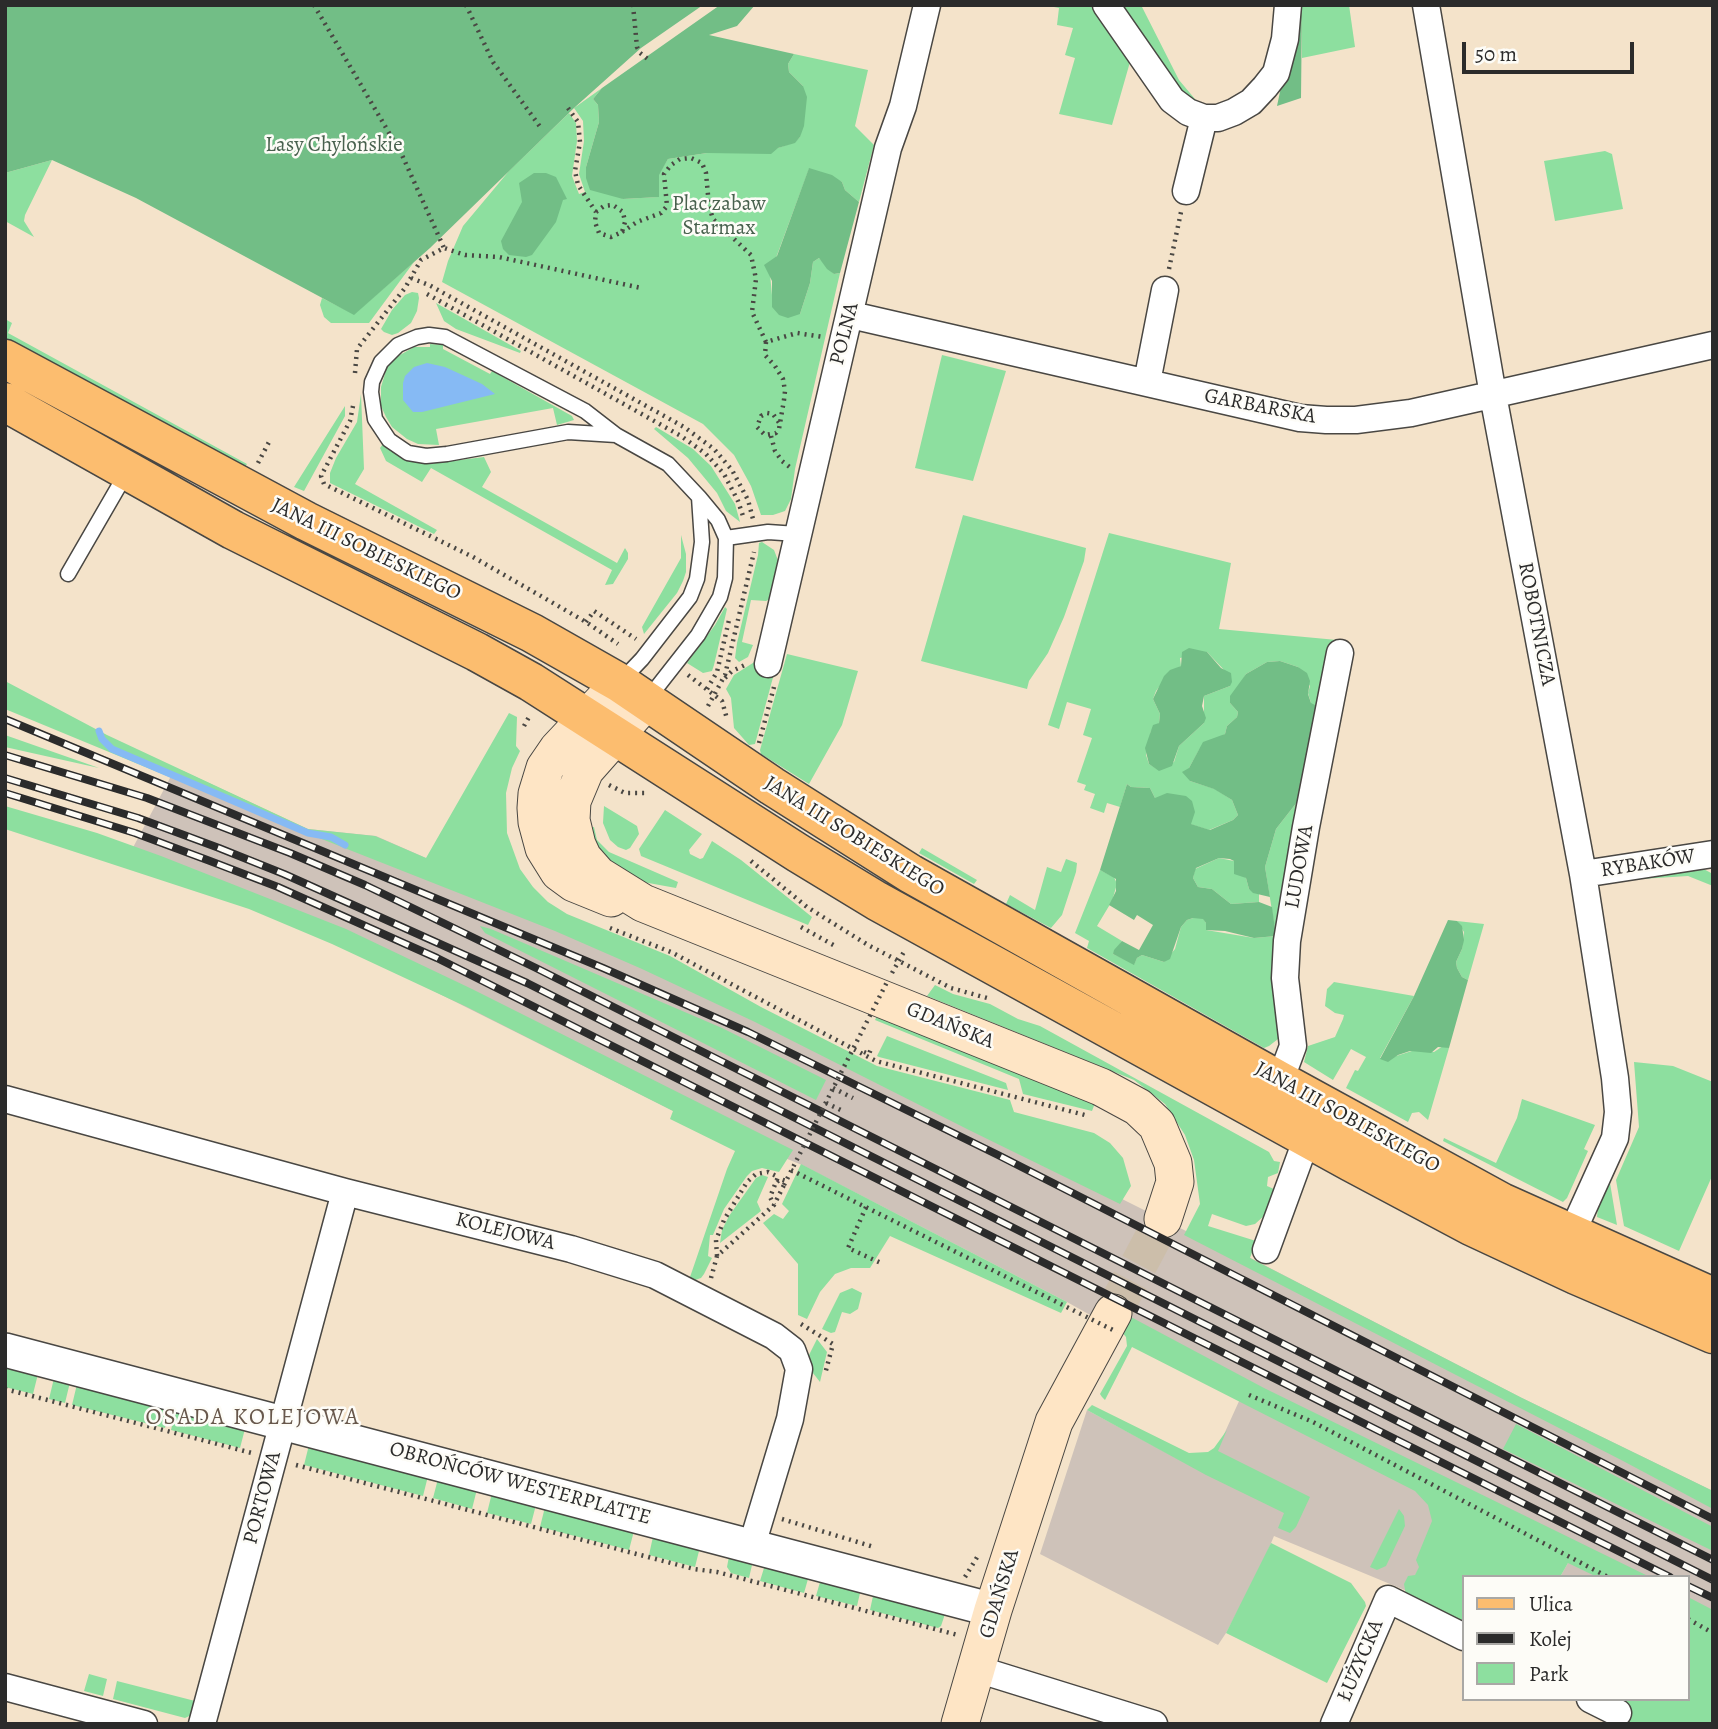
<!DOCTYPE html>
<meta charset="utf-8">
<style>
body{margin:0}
#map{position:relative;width:1718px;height:1729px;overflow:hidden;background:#f4e3ca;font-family:Alegreya,serif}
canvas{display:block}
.frame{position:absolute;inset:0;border:7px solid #2b2b2b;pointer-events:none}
.legend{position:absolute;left:1462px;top:1575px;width:228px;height:126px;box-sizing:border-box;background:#fdfcf7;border:2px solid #a9a8a5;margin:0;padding:9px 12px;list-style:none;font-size:21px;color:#2b2b2b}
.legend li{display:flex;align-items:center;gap:14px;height:35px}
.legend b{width:35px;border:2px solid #a9a8a5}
.scale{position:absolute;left:1462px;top:42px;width:172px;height:32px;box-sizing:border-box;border:4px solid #2b2b2b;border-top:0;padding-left:9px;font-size:21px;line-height:24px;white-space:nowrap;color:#2b2b2b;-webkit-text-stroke:5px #fdfcf7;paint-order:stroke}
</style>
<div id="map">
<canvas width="1718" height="1729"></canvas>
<div class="frame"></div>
<ul class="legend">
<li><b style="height:9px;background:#fcbd6f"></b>Ulica</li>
<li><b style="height:9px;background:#2b2b2b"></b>Kolej</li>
<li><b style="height:19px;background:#8ddf9f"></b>Park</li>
</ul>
<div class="scale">50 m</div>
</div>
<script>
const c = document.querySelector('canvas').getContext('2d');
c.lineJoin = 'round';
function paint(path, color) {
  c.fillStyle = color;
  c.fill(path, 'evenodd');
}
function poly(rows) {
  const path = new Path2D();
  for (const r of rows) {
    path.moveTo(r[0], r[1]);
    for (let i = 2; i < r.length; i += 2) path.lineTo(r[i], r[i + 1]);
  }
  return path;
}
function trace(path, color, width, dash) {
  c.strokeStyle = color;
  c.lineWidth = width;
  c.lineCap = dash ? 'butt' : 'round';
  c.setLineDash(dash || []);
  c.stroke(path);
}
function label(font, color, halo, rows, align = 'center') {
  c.font = font + ' Alegreya,serif';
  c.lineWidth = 5;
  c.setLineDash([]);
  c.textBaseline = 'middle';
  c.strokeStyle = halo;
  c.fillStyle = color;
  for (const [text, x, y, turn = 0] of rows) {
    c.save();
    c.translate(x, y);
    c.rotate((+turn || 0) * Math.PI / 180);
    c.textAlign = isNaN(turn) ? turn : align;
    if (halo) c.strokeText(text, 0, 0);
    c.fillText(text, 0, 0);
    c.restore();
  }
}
paint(poly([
 [181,770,308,829,376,836,426,858,1112,1191,1124,1200,1186,1231,1204,1234,1520,1397,1713,1491,1713,1635,1688,1622,1688,1577,1560,1577,1568,1563,1453,1505,1407,1591,1274,1536,1261,1567,1226,1633,1218,1645,1040,1554,1087,1410,1206,1474,1240,1399,1067,1302,802,1165,780,1156,759,1154,332,940,129,855,170,778]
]), '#cec2b9');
paint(poly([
 [1102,5,1130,62,1112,125,1059,114,1075,58,1065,55,1073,28,1057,25,1059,8,1049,6],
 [1113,5,1141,5,1179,80,1200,105,1192,106],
 [1302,5,1349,5,1355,47,1302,58],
 [794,54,868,70,855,126,874,145,859,202,845,190,842,182,809,169,770,274,772,295,800,314,810,283,813,262,819,258,834,274,840,273,795,469,791,499,785,511,773,515,761,515,751,486,734,455,703,424,442,282,448,261,463,226,509,171,569,113,576,123,577,141,572,176,579,194,585,192,579,174,584,141,583,121,574,108,602,88,593,99,598,105,599,122,586,167,623,199,658,197,658,175,668,159,707,153,778,148,795,142,800,137,803,86,789,72,788,64],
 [1605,151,1612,154,1623,209,1555,221,1544,161],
 [52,160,25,215,24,221,34,237,5,221,5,173],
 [414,262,369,323,331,323,324,317,320,305,322,298,354,314],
 [412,292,418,293,419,298,417,311,411,323,398,333,392,335,384,332,381,329,392,310,405,295],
 [436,303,521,351,520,353,456,329,444,321],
 [5,319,12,323,8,333,247,464,240,475,5,343],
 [430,344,443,345,443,349,490,374,492,371,572,416,574,420,557,425,553,408,436,429,439,445,418,444,407,439,392,427,386,417,381,406,381,387,387,367,393,359,414,347,430,347],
 [942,355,1006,371,973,481,915,468],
 [361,394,364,469,355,484,437,530,434,534,330,483,330,473,336,458,357,422],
 [345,406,345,416,304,491,294,487],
 [656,427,693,449,711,466,735,504,740,522,726,511,717,493,688,458,654,429],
 [383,444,406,460,427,464,484,457,491,472,482,487,617,563,625,548,628,553,628,559,613,584,605,585,612,570,431,468,422,482,386,461,380,448],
 [963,515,1086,548,1084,561,1064,617,1048,653,1029,681,1027,689,921,661],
 [1109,533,1231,563,1219,629,1337,640,1325,710,1281,1034,1278,1039,1269,1046,1264,1048,1087,948,1089,941,1075,933,1100,870,1114,877,1117,884,1112,901,1097,926,1122,941,1113,954,1134,964,1137,958,1142,955,1164,962,1175,949,1181,927,1187,920,1193,918,1203,918,1206,923,1206,930,1254,938,1276,936,1265,867,1276,829,1301,797,1311,703,1308,693,1310,686,1298,667,1280,661,1267,662,1246,674,1230,703,1238,712,1237,717,1227,726,1225,734,1199,750,1189,768,1190,781,1215,789,1232,800,1238,815,1233,820,1209,830,1190,824,1192,816,1160,798,1155,798,1150,788,1131,787,1127,784,1120,807,1107,803,1104,813,1090,808,1095,794,1084,790,1086,785,1077,782,1092,738,1083,735,1091,709,1067,702,1059,729,1048,725],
 [1207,652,1226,672,1230,686,1204,696,1204,723,1179,746,1174,762,1157,769,1149,764,1146,755,1151,731,1159,723,1160,714,1153,699,1156,691,1162,683,1165,676,1181,666,1180,658],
 [681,535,686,554,686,572,683,581,677,593,644,634,642,627,681,558],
 [762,542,774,550,779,563,770,599,766,601,751,600,742,642,753,645,748,657,739,662,735,658,737,643,758,555,759,543],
 [725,607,727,609,714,665,712,671,703,673,687,663,715,625],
 [787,654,858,671,842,725,809,784,761,754,760,750],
 [756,661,775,670,755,744,749,745,734,728,731,698,726,689,734,675],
 [5,681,107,735,308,829,375,836,426,858,509,713,517,717,516,746,520,751,512,768,506,793,507,833,520,869,533,887,548,902,567,914,670,956,761,1007,877,1066,1010,1100,1014,1112,1094,1133,1110,1143,1123,1158,1131,1186,1120,1204,969,1130,755,1022,642,969,555,931,276,821,5,709],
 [5,735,99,768,5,747],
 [5,806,97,833,161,856,346,929,472,989,793,1150,779,1172,762,1168,752,1171,747,1176,724,1209,713,1235,710,1235,708,1256,712,1258,704,1274,701,1278,692,1281,689,1280,727,1169,735,1151,670,1119,673,1111,467,1007,332,944,249,909,5,829],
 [604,806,637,826,639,834,630,848,626,850,618,847,610,840,603,823],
 [665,810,702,834,689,850,690,854,700,859,703,858,712,841,741,860,812,917,808,925,641,856,639,849],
 [594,827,597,840,609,852,678,882,676,888,643,882,600,855,588,828],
 [922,848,977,880,974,884,919,853],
 [1219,858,1234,861,1234,869,1246,878,1249,889,1259,894,1259,902,1231,904,1212,889,1198,887,1193,878,1195,869],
 [1066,859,1077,863,1076,872,1062,915,1051,928,1006,904,1010,895,1035,910,1047,867,1061,872],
 [1700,867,1711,873,1713,886,1688,876,1609,881],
 [1457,921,1484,924,1468,980,1462,977,1457,968,1456,962,1462,949,1464,932],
 [480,926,491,929,722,1028,826,1080,816,1100,485,933],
 [1334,982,1414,996,1380,1058,1393,1057,1415,1050,1434,1052,1443,1046,1449,1048,1428,1120,1419,1112,1412,1113,1408,1122,1346,1088,1355,1070,1358,1071,1366,1057,1351,1049,1333,1080,1304,1062,1308,1046,1335,1037,1343,1019,1344,1015,1335,1013,1325,1006,1327,989],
 [935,985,953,994,990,1004,1018,1019,1040,1026,1269,1152,1274,1161,1280,1162,1278,1173,1268,1177,1267,1186,1274,1189,1265,1215,1255,1224,1246,1226,1212,1214,1208,1226,1256,1241,1250,1258,1522,1398,1713,1491,1713,1509,1625,1462,1184,1235,1200,1204,1194,1160,1185,1135,1165,1104,1134,1080,927,996],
 [877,1016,1095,1103,1092,1111,1023,1094,1019,1079,875,1020],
 [887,1036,1006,1083,1008,1090,879,1057,877,1056],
 [1634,1062,1673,1066,1713,1082,1713,1174,1679,1251,1624,1226,1616,1180,1639,1127],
 [1522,1099,1595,1125,1584,1149,1588,1151,1567,1198,1563,1202,1443,1141,1444,1138,1496,1163,1517,1118],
 [801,1164,897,1214,1067,1302,1061,1313,890,1236,870,1268,851,1268,835,1274,820,1292,807,1319,798,1315,798,1264,763,1223,774,1214,783,1219,789,1211,782,1204],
 [762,1175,768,1177,757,1202,761,1211,720,1243,722,1230,729,1216,756,1178],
 [1607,1181,1610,1183,1617,1225,1597,1217,1598,1206],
 [852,1288,862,1293,858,1309,850,1314,842,1312,835,1332,831,1333,822,1329,840,1293],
 [1129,1316,1264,1388,1650,1577,1597,1577,1568,1563,1560,1577,1464,1577,1464,1627,1406,1595,1404,1584,1408,1576,1415,1575,1419,1567,1416,1560,1432,1521,1428,1505,1415,1491,1132,1347,1105,1400,1102,1397,1100,1394,1127,1346,1126,1337,1121,1331],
 [817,1339,827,1352,820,1382,809,1368,807,1359],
 [5,1361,39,1370,33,1394,5,1387],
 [55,1374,71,1378,65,1403,49,1399],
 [78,1380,170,1405,165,1428,72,1405],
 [1092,1405,1189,1453,1208,1452,1214,1448,1227,1430,1218,1451,1310,1497,1296,1527,1290,1533,1278,1528,1284,1513,1206,1475,1087,1410],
 [177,1406,246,1425,240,1448,171,1430],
 [1516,1424,1713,1527,1713,1551,1503,1449],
 [310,1441,429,1472,423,1496,304,1465],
 [439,1475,478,1485,472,1509,433,1498],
 [493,1489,537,1501,531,1524,487,1513],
 [546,1503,635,1527,629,1550,540,1527],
 [1399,1509,1404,1516,1405,1526,1386,1566,1377,1570,1370,1567],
 [654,1532,695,1542,699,1551,695,1567,649,1555],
 [1271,1543,1351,1583,1365,1602,1366,1606,1327,1683,1226,1633],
 [730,1551,747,1556,752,1565,749,1578,731,1573,727,1567],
 [773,1562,803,1570,808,1579,804,1593,760,1581,764,1568],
 [829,1577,856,1584,860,1593,857,1606,816,1596,820,1582],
 [882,1591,947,1608,941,1626,938,1628,870,1610,873,1596],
 [1688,1597,1713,1610,1713,1724,1613,1724,1620,1699,1688,1699],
 [89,1674,107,1679,103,1696,84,1691],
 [117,1681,199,1702,194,1714,185,1718,113,1699]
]), '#8ddf9f');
paint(poly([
 [5,5,703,5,641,48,574,108,430,248,354,315,136,198,52,160,5,173],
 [720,5,755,5,737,26,709,35,794,54,788,64,789,72,803,86,807,97,804,126,800,137,795,143,778,148,771,154,707,153,668,159,659,175,659,197,623,199,590,190,586,178,586,167,599,122,598,105,593,99,602,88],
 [1292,5,1302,5,1301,98,1277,106,1288,54],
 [809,168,832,175,842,182,845,190,859,202,840,273,834,274,827,269,819,258,813,262,810,283,800,314,788,318,779,315,772,307,772,281,764,265,777,256],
 [534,173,546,173,556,177,567,199,563,200,556,222,532,255,526,257,509,255,503,249,501,241,522,202,519,183],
 [1189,648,1207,652,1221,668,1231,673,1232,682,1230,686,1204,696,1202,706,1206,718,1204,723,1179,746,1172,766,1159,771,1149,764,1145,748,1153,725,1159,723,1160,714,1153,699,1164,676,1170,670,1181,666,1182,652],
 [1280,661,1298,667,1307,673,1310,681,1308,694,1311,703,1317,706,1301,797,1276,829,1265,867,1270,897,1253,893,1249,889,1246,878,1234,874,1234,861,1230,859,1219,858,1196,868,1193,878,1198,887,1212,889,1231,904,1259,902,1272,907,1276,936,1254,938,1225,931,1206,930,1206,923,1203,919,1193,918,1187,920,1181,927,1170,959,1164,962,1142,955,1137,958,1134,965,1113,954,1114,950,1122,941,1139,950,1153,925,1137,915,1134,920,1109,905,1116,891,1116,879,1100,870,1127,784,1131,787,1150,788,1155,798,1167,793,1186,796,1192,801,1195,812,1191,824,1210,830,1233,820,1238,815,1232,800,1214,789,1190,781,1182,772,1189,768,1203,742,1225,734,1227,726,1237,717,1238,712,1230,703,1230,696,1246,674,1267,662],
 [1448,920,1457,921,1462,926,1464,940,1462,949,1456,962,1457,968,1462,977,1468,980,1449,1048,1438,1047,1431,1053,1410,1051,1398,1055,1388,1062,1380,1059,1414,996]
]), '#72be86');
paint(poly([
 [427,363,445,367,482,384,495,394,422,412,413,412,403,400,403,383,405,376,414,367]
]), '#86baf4');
trace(poly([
 [99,731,102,739,112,749,308,833,331,837,345,845]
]), '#86baf4', 7);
trace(poly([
 [1113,1313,1163,1219]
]), '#ccbeaa', 37, [37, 18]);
const service = poly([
 [616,435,568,432,447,454,426,456,408,453,389,440,375,419,371,392,372,382,381,362,398,345,417,337,429,335,445,337,585,411,616,435,668,464,699,497,718,520,726,538,725,578,720,597,698,635,647,700],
 [726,538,768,532,797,534],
 [68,574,127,472],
 [620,682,642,659,690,597,697,579,702,542,699,497]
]);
const minor = poly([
 [1106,5,1172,100,1188,112,1204,118,1218,118,1234,112,1251,102,1265,87,1276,73,1285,39,1288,5],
 [1426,5,1493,395,1583,874,1615,1078,1618,1112,1615,1138,1571,1235],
 [1186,191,1204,118],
 [851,315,1300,418,1326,420,1356,420,1411,413,1713,345],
 [1147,382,1165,290],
 [768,664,888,148,903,106,927,5],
 [1583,874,1713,854],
 [1280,1081,1293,1046,1285,978,1287,941,1306,827,1340,653],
 [5,1099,345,1192,571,1249,655,1275,774,1336,792,1350,799,1369,790,1419,752,1545],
 [1266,1250,1307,1138],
 [977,1669,1154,1724],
 [5,1687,144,1724],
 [1590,1699,1618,1713],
 [202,1724,345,1192],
 [1334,1724,1388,1599,1464,1637]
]);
const tertiary = poly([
 [5,1350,993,1610]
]);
const secondary = poly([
 [646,701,585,770,572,801,571,820,577,845,583,858,598,875,643,903,1101,1087,1138,1107,1157,1125,1173,1163,1175,1182,1163,1219],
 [611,898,574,883,559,872,544,848,537,822,536,808,537,794,545,768,558,749,620,683],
 [960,1724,993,1610,1054,1422,1113,1313]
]);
const primary = poly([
 [5,359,306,521,532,633,620,683,772,786,911,874,1280,1081,1501,1202,1713,1297],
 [5,402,233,530,477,652,531,682,798,853,877,901,1351,1162,1471,1226,1576,1275,1713,1334]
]);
trace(service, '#494743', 17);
trace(minor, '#494743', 29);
trace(tertiary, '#494743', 36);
trace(secondary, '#494743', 39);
trace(primary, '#494743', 41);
trace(poly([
 [314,5,402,155,444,248],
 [466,5,493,62,541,128],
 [633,5,637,47,640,53,649,60],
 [568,108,578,122,580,142,575,171,578,185,596,212,595,222,599,233,611,237,622,232,625,222,623,212,613,205,604,206,596,212],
 [622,232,637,222,661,213,667,206,664,174,671,165,680,159,691,158,702,163,706,173,709,206,713,219,751,255,756,279,752,312,766,342,797,333,823,337],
 [1169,269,1181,212],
 [411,278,429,285,684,427,714,449,732,470,748,500,753,519],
 [427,294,681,436,706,454,724,474,738,501,744,519],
 [766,342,765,355,775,366,783,379,785,391,784,400,779,429,776,433,765,435,757,427,761,416,767,413,773,414,780,424],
 [355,373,357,349,405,288,421,260,444,248,465,255,499,257,641,288],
 [353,406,350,421,321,476,324,484,473,557,586,622,618,644],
 [771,436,775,451,782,461,791,468],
 [258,463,269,442],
 [586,622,594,611,636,639],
 [688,675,722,701,727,719],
 [725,678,732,671,747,664],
 [707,689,717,672,729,620],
 [708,706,725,675,754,552],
 [524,726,529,717],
 [759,743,774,687],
 [609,785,625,793,647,793],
 [751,861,807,907,868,945,951,988,987,998],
 [801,927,837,947],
 [610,928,671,952,876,1061,1085,1115],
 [892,973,905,950],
 [864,1052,869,1054,872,1046],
 [833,1088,853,1098],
 [826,1103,845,1112],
 [777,1182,780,1179,786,1181],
 [866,1207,848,1248,881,1263],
 [717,1256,716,1240,724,1220,747,1182,756,1174,768,1172,778,1177,770,1197,774,1205],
 [711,1278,717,1256,774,1205,784,1185],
 [801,1324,833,1344,825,1374],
 [5,1389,252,1453],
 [1249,1395,1313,1422,1608,1577],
 [296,1465,694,1569,717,1572,958,1635],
 [782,1519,874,1547],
 [965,1577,979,1554],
 [1688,1619,1713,1633]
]), '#494743', 4.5, [2, 5]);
trace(service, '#fff', 14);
trace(minor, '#fff', 26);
trace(tertiary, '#fff', 33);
trace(secondary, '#fee5c5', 37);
trace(primary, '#fcbd6f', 38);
const rail = poly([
 [5,719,603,968,748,1032,998,1155,1713,1519],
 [5,755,147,798,290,853,365,885,536,968,1713,1560],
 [5,778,138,818,219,848,284,874,527,983,1713,1580],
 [5,793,135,833,210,861,278,887,437,958,1670,1577],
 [1688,1586,1713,1598]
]);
trace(rail, '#2b2b2b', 8);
trace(rail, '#fdfcf7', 5, [16]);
trace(poly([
 [791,1170,1117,1332],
 [784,1185,888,980]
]), '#494743', 4.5, [2, 5]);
label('21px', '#48614e', '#fdfcf7', [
 ["Lasy Chylońskie",334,146],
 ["Plac zabaw",719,205],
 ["Starmax",719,229]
]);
label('21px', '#2b2b2b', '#fdfcf7', [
 ["POLNA",845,334,-76],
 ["GARBARSKA",1260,407,11],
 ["JANA III SOBIESKIEGO",366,550,26],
 ["ROBOTNICZA",1536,624,79],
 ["JANA III SOBIESKIEGO",854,837,32],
 ["RYBAKÓW",1648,864,-9],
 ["LUDOWA",1300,867,-80],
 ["GDAŃSKA",950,1026,22],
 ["JANA III SOBIESKIEGO",1347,1118,29],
 ["KOLEJOWA",505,1232,14],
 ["OBROŃCÓW WESTERPLATTE",520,1484,15],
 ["PORTOWA",263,1498,-75],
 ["GDAŃSKA",1000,1594,-73],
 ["ŁUŻYCKA",1361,1661,-67]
]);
c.letterSpacing = '2px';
label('23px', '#68584c', '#fdfcf7', [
 ["OSADA KOLEJOWA",253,1418]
]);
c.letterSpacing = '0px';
</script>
